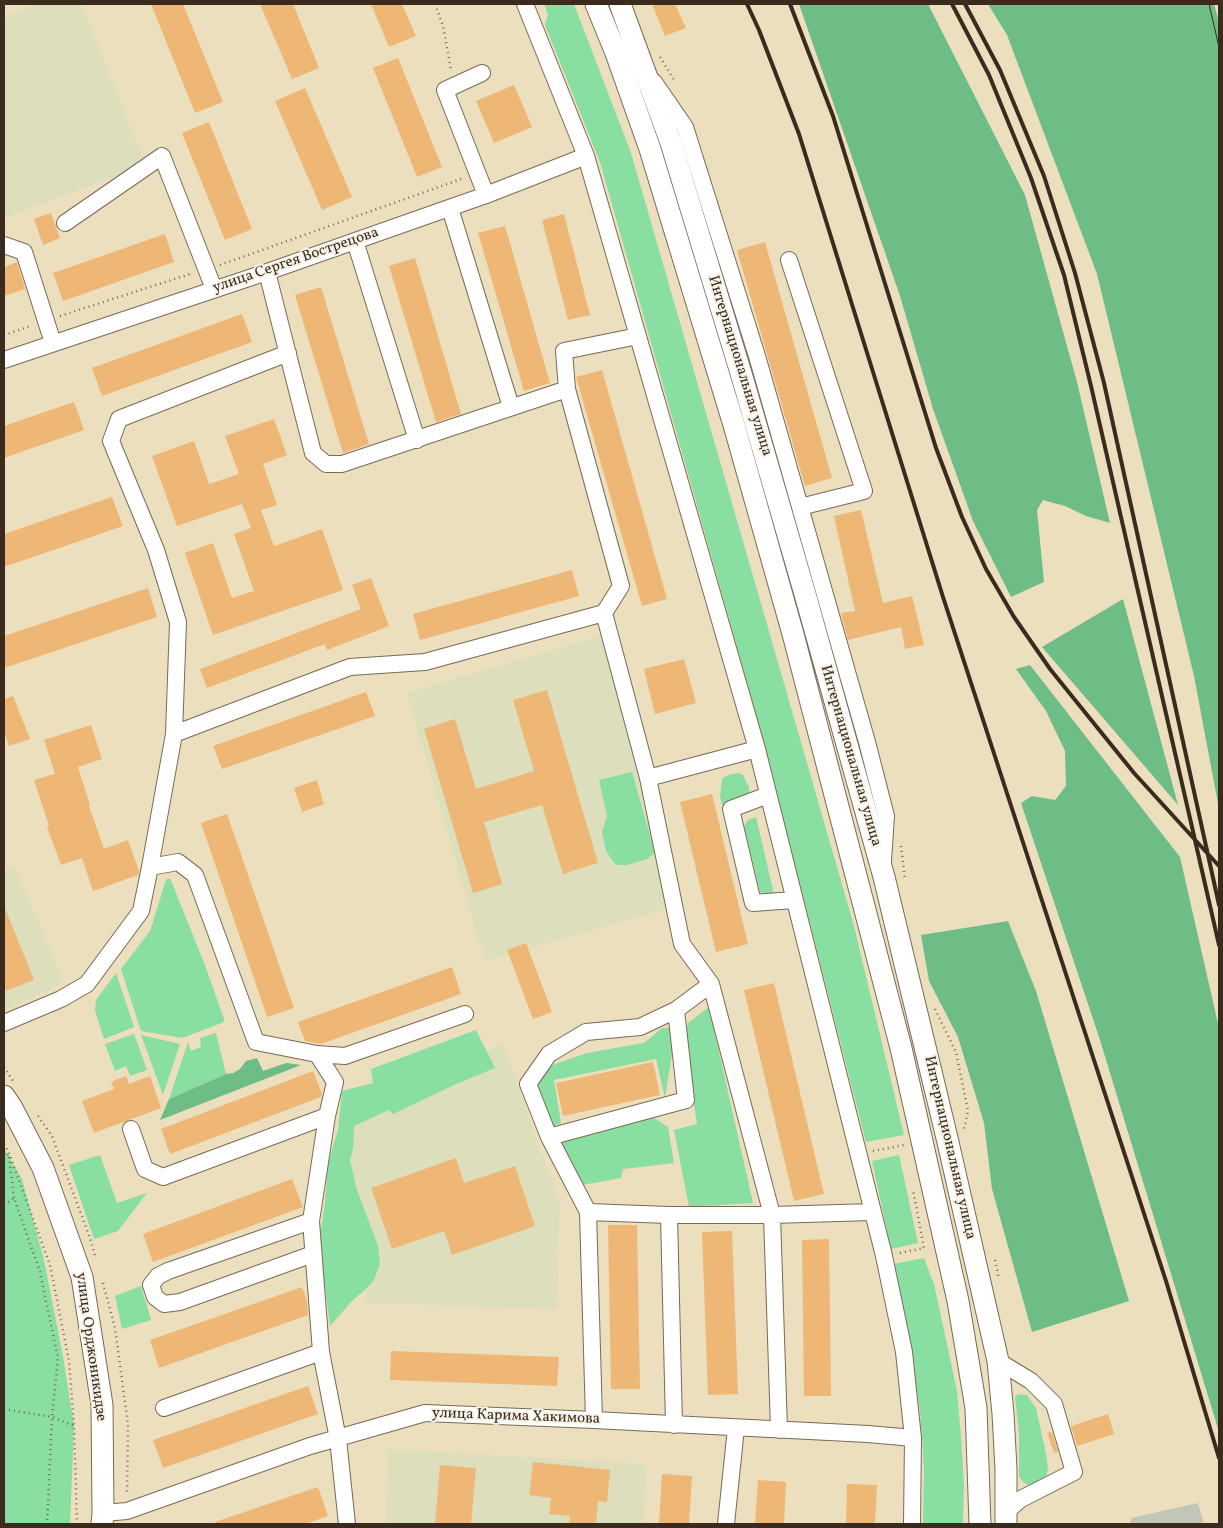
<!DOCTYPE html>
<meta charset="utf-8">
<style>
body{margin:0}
#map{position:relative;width:1223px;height:1528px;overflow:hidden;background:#ecdfbd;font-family:Vollkorn,serif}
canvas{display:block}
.frame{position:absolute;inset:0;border:5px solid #3b2a1e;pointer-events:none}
</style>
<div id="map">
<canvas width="1223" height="1528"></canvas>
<div class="frame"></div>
</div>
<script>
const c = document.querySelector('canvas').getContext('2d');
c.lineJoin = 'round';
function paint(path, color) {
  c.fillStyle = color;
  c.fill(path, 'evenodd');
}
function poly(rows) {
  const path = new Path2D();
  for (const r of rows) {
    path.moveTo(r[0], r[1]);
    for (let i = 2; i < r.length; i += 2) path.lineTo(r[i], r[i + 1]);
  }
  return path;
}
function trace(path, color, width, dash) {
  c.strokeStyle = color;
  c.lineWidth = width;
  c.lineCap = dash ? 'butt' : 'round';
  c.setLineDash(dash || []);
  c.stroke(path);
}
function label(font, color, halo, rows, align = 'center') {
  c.font = font + ' Vollkorn,serif';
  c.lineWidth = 4;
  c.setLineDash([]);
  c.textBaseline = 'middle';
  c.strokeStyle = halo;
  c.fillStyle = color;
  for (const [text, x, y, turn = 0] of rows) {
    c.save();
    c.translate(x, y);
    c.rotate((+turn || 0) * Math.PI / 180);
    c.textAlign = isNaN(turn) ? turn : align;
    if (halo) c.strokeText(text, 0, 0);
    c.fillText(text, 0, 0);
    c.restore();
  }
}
paint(poly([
 [37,4,82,4,145,165,4,218,4,17],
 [604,635,683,904,485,961,407,693],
 [15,866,64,983,4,1011,4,867],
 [503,1044,560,1204,557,1309,367,1303,340,1114],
 [389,1449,647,1464,643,1524,385,1524]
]), '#dcdebc');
paint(poly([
 [1198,1503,1204,1524,1130,1524,1131,1518]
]), '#c2c6b9');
paint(poly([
 [544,4,574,4,631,153,854,926,904,1135,866,1142,761,732,600,162,545,25,548,14],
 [632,772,655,853,647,859,627,865,616,865,606,851,602,832,607,816,599,780],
 [738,773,743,775,748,785,751,796,723,807,720,797,722,779,728,775],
 [756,817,774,894,767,895,760,892,744,826,748,820],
 [170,878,205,965,224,1019,224,1022,182,1038,141,1031,121,969,150,931,166,880],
 [116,973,134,1027,104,1039,95,1011,96,1000],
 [709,1007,753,1203,689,1207,674,1130,697,1124,684,1041,688,1023],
 [662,1028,671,1028,674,1041,665,1098,656,1059,554,1080,561,1123,552,1127,536,1087,550,1066,587,1053,644,1043],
 [476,1030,495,1068,456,1084,393,1114,389,1110,354,1126,353,1148,350,1160,357,1190,378,1246,380,1264,374,1280,369,1286,353,1300,330,1326,319,1242,325,1203,328,1163,338,1130,342,1091,373,1083,371,1069],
 [216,1033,226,1074,169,1099,188,1042,191,1051,201,1047,200,1038],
 [134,1034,147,1070,130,1076,126,1066,115,1071,105,1044],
 [141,1035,180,1044,163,1095],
 [646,1116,656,1119,668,1127,674,1163,623,1169,621,1178,582,1185,558,1141],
 [4,1148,22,1179,44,1260,63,1356,74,1426,70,1524,4,1524],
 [100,1155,117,1203,147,1193,118,1231,94,1239,69,1165],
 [899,1155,918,1243,891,1249,872,1161],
 [924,1258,934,1284,957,1391,961,1436,964,1484,963,1524,923,1524,924,1469,920,1411,912,1356,893,1264],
 [141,1286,151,1320,122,1329,115,1296],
 [1020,1394,1027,1395,1036,1408,1046,1454,1048,1467,1046,1479,1037,1484,1028,1485,1023,1482,1019,1476,1019,1434,1015,1396]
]), '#89dea1');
paint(poly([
 [799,4,928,4,1025,195,1077,382,1110,523,1086,516,1065,506,1043,500,1037,510,1044,582,1011,597,973,521,933,409,900,296],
 [988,4,1214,4,1219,22,1219,809,1194,676,1097,274,1007,35],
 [1123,599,1178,805,1042,647],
 [1030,665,1180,857,1219,1028,1219,1432,1100,1040,1021,803,1032,796,1055,800,1066,786,1065,751,1046,711,1016,669],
 [1008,921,1036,991,1129,1301,1032,1332,992,1189,984,1123,958,1037,929,981,921,935],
 [257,1058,263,1071,286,1063,301,1065,160,1120,169,1099,226,1074,233,1073,240,1069,246,1061]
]), '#6ebd87');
paint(poly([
 [151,4,183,4,223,102,195,113],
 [260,4,293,4,319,68,292,79],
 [371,4,402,4,416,36,389,47],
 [652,4,675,4,686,28,665,36],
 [398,58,442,167,417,177,373,68],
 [514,85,532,127,494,143,476,101],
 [305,88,352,197,322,210,275,101],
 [209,122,252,229,225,240,182,133],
 [51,213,60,238,43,245,34,219],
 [564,214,590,315,568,320,542,220],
 [505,226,550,383,524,391,478,233],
 [165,234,174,262,63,301,53,273],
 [765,242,832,478,805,486,737,250],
 [415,258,461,414,436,422,389,266],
 [17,262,25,289,4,296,4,267],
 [321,287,369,444,343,453,295,295],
 [242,314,252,342,102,396,92,368],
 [602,370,667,599,642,606,576,377],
 [74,402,84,430,4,458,4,426],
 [274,419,287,455,263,464,277,505,261,510,274,546,322,529,343,590,213,635,185,553,213,543,232,598,254,591,234,534,251,528,242,504,177,526,152,456,194,441,209,484,239,474,225,436],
 [112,497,123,526,4,567,4,534],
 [861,510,883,603,912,596,924,645,905,649,901,627,848,640,841,613,855,611,834,516],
 [572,570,579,596,420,640,413,614],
 [371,578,389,626,327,650,325,644,207,688,200,669,361,609,352,585],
 [148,588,157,617,4,668,4,636],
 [684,659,696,703,655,714,644,669],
 [547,690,598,863,563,874,542,805,484,822,502,884,473,893,424,729,455,719,476,789,534,771,513,700],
 [366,692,375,716,222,769,213,746],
 [13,696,30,739,9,746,4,731,4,699],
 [91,725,102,759,78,767,90,805,89,806,104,849,128,840,139,871,138,875,93,891,82,858,61,865,47,827,49,826,34,780,55,774,44,740],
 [317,780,324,804,302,812,294,788],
 [712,794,748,944,716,952,680,802],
 [227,814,294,1008,267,1017,201,823],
 [4,906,34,980,6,991,4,984],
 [526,943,552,1012,533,1019,507,950],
 [452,967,461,994,321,1044,305,1041,298,1022],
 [774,983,824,1194,794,1201,744,990],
 [653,1062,660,1095,563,1116,556,1083],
 [313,1071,322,1094,321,1097,170,1154,161,1129],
 [126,1076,129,1084,150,1076,161,1108,94,1133,82,1101,114,1089,111,1082],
 [456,1158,464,1183,515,1166,535,1226,452,1255,444,1231,392,1249,371,1188],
 [292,1179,303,1207,153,1262,143,1234],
 [608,1225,637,1225,640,1389,611,1389],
 [732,1231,738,1394,708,1395,702,1232],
 [829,1239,831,1396,804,1396,802,1240],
 [302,1287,307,1301,308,1315,159,1368,150,1340],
 [391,1351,559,1357,557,1386,390,1380],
 [308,1386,318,1414,163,1468,153,1440],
 [1108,1414,1114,1434,1077,1446,1071,1426],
 [1052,1432,1058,1452,1054,1453,1047,1433],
 [533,1462,610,1470,607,1502,598,1501,596,1524,569,1524,570,1516,549,1514,551,1498,529,1495],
 [440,1465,476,1468,471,1524,435,1524],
 [662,1474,692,1476,689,1524,659,1524],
 [758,1480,786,1482,784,1524,755,1524],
 [847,1484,877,1485,875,1524,846,1524],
 [318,1487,328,1516,305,1524,216,1524,215,1522]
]), '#eeb776');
const minor = poly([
 [525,4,586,156,757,749,884,1256,904,1352,913,1438,912,1524],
 [482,73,445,90,486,195],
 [654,82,685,127,757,356,867,742,886,816,883,861],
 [450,208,511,407],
 [65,223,162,156,214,289],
 [355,241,417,440],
 [4,245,24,252,53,343],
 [789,260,864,491,800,507],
 [267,272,313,453,326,464,342,464,567,389],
 [4,360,267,272,486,195,586,156],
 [604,613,648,778,682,944,711,984,772,1215,779,1430],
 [174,734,350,667,425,662,604,613,621,586,567,389,564,351,638,336],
 [648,778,757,749],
 [768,795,731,809,753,903,794,900],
 [150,867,174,734,178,622,156,550,111,441,119,419,288,353],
 [4,1023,61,999,87,984,141,911,150,867,178,862,195,875,256,1042,317,1054,345,1056,465,1014],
 [317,1054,335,1082,327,1116],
 [131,1129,145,1169,163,1177,327,1116,311,1221,321,1352,338,1439,347,1524],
 [549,1137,686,1100,676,1010],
 [588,1212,669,1215,772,1215,872,1212],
 [669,1215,674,1425],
 [311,1221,168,1271,158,1276,151,1285,155,1297,164,1304,180,1302,313,1254],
 [998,1361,1031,1381,1054,1404,1074,1472,1021,1499,1007,1511],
 [164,1408,321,1352],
 [594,1420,588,1212,549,1137,528,1084,549,1054,586,1032,640,1027,676,1010,711,984],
 [103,1513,127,1511,310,1446,425,1413,594,1420,868,1434,913,1438],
 [726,1524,736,1428]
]);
const major = poly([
 [596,4,616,53,650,149,734,425,793,634,901,1048,958,1301,976,1408,980,1524],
 [620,4,671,143,743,380,805,594,884,877,947,1138,998,1361,1003,1414,1006,1469,1006,1524],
 [4,1096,12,1108,43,1168,82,1277,102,1405,103,1513,102,1524]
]);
trace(minor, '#796956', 18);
trace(major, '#796956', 23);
trace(poly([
 [435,4,443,26,451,70],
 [660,57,674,80],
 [220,265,464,178],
 [60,316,193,273],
 [4,335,31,326],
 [901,846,905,880],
 [935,1009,956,1052,968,1111,964,1129],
 [4,1067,13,1081],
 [38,1116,52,1136,90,1238,96,1259],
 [4,1144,9,1153,50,1265,69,1361,74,1426,77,1524],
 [873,1151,904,1145],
 [9,1157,14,1198],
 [4,1159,9,1153],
 [4,1205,14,1198,40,1272,58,1358,52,1417,47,1524],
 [900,1253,924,1248,913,1190],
 [995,1260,999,1279],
 [103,1283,115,1328,128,1425,127,1495],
 [4,1409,52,1417,74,1426]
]), '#796956', 2.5, [1, 4]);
trace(minor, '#fff', 16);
trace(major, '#fff', 21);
trace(poly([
 [1209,4,1219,47],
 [1219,4,1219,5]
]), '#3b2a1e', 1);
trace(poly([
 [747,4,759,30,799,134,943,597,1166,1281,1219,1458],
 [790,4,833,116,936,448,962,517,986,569,1014,617,1050,669,1134,773,1219,866],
 [952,4,989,75,1031,178,1064,275,1091,386,1219,945],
 [965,4,1000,70,1044,176,1075,273,1104,383,1219,905]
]), '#3b2a1e', 4);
label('15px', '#3b2a1e', '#f7f3e8', [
 ["улица Сергея Вострецова",296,261,-19],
 ["Интернациональная улица",739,366,73],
 ["Интернациональная улица",850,756,74],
 ["Интернациональная улица",949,1148,77],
 ["улица Орджоникидзе",90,1347,82],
 ["улица Карима Хакимова",516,1417,2]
]);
</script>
